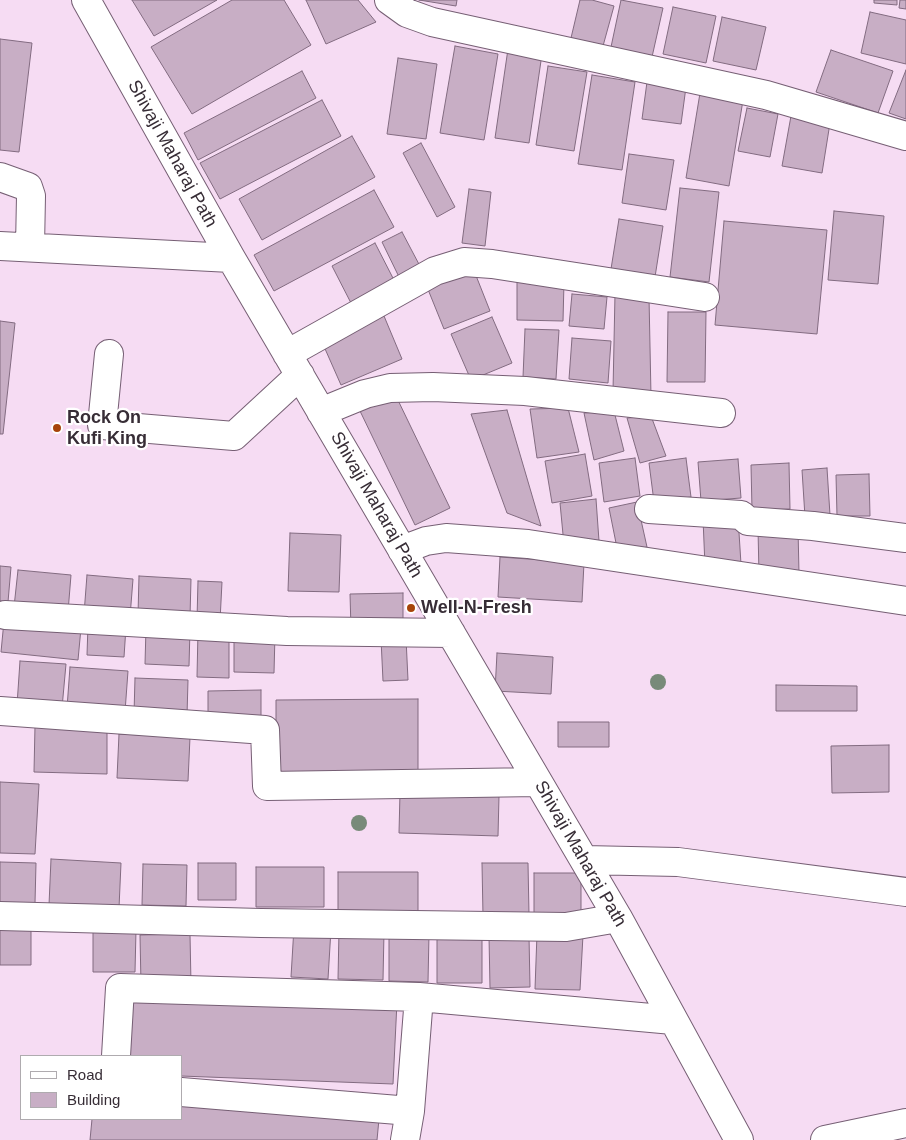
<!DOCTYPE html>
<style>
body{margin:0}
#map{position:relative;width:906px;height:1140px;overflow:hidden;background:#f6dcf3;font-family:Helvetica,sans-serif}
canvas{display:block}
.legend{position:absolute;left:20px;top:1055px;width:162px;height:65px;box-sizing:border-box;background:#fff;border:1px solid #afabaf;margin:0;padding:6px 9px;list-style:none;font-size:15px;color:#372d36}
.legend li{display:flex;align-items:center;gap:10px;height:25px}
.legend b{width:25px;border:1px solid #afabaf}
</style>
<div id="map">
<canvas width="906" height="1140"></canvas>
<ul class="legend">
<li><b style="height:6px;background:#fff"></b>Road</li>
<li><b style="height:14px;background:#c8aec5"></b>Building</li>
</ul>
</div>
<script>
const c = document.querySelector('canvas').getContext('2d');
c.lineJoin = 'round';
function paint(path, color) {
  c.fillStyle = color;
  c.fill(path, 'evenodd');
}
function poly(rows) {
  const path = new Path2D();
  for (const r of rows) {
    path.moveTo(r[0], r[1]);
    for (let i = 2; i < r.length; i += 2) path.lineTo(r[i], r[i + 1]);
  }
  return path;
}
function trace(path, color, width, dash) {
  c.strokeStyle = color;
  c.lineWidth = width;
  c.lineCap = dash ? 'butt' : 'round';
  c.setLineDash(dash || []);
  c.stroke(path);
}
function label(font, color, halo, rows, align = 'center') {
  c.font = font + ' Helvetica,sans-serif';
  c.lineWidth = 4.5;
  c.setLineDash([]);
  c.textBaseline = 'middle';
  c.strokeStyle = halo;
  c.fillStyle = color;
  for (const [text, x, y, turn = 0] of rows) {
    c.save();
    c.translate(x, y);
    c.rotate((+turn || 0) * Math.PI / 180);
    c.textAlign = isNaN(turn) ? turn : align;
    if (halo) c.strokeText(text, 0, 0);
    c.fillText(text, 0, 0);
    c.restore();
  }
}
const building = poly([
 [132,0,217,0,154,36,132,0],
 [232,0,284,0,311,45,192,114,151,47,232,0],
 [306,0,358,0,376,22,326,44,306,0],
 [419,0,457,0,456,6,419,0],
 [580,0,592,0,614,6,603,46,571,38,580,0],
 [621,0,663,8,652,57,611,47,621,0],
 [874,0,897,0,897,5,874,3,874,0],
 [900,0,906,0,906,9,899,8,900,0],
 [673,7,716,16,706,63,663,54,673,7],
 [870,12,906,20,906,64,861,53,870,12],
 [722,17,766,27,756,70,713,61,722,17],
 [0,39,32,43,19,152,0,150,0,39],
 [455,46,498,54,484,140,440,133,455,46],
 [508,49,542,54,529,143,495,138,508,49],
 [831,50,893,71,878,113,816,92,831,50],
 [398,58,437,64,426,139,387,134,398,58],
 [548,66,587,72,574,151,536,145,548,66],
 [906,70,906,119,889,113,906,70],
 [302,71,316,98,198,160,184,133,302,71],
 [592,75,635,82,622,170,578,164,592,75],
 [647,82,686,87,681,124,642,119,647,82],
 [701,87,744,94,729,186,686,178,701,87],
 [322,100,341,136,220,199,200,163,322,100],
 [747,108,778,114,770,157,738,151,747,108],
 [791,116,830,123,822,173,782,166,791,116],
 [352,136,375,177,262,240,239,199,352,136],
 [421,143,455,207,437,217,403,153,421,143],
 [629,154,674,160,666,210,622,203,629,154],
 [680,188,719,192,709,282,670,277,680,188],
 [469,189,491,192,485,246,462,243,469,189],
 [374,190,394,227,274,291,254,255,374,190],
 [834,211,884,216,878,284,828,280,834,211],
 [619,219,663,226,655,277,611,269,619,219],
 [724,221,827,230,817,334,715,325,724,221],
 [402,232,421,268,400,279,382,242,402,232],
 [375,243,395,282,352,305,332,266,375,243],
 [473,268,490,311,444,329,427,287,473,268],
 [517,281,564,282,563,321,517,320,517,281],
 [572,294,607,297,604,329,569,326,572,294],
 [615,294,649,297,651,396,613,391,615,294],
 [668,312,706,312,705,382,667,382,668,312],
 [384,316,402,359,341,385,322,342,384,316],
 [492,317,512,363,471,380,451,334,492,317],
 [0,321,15,323,3,434,0,434,0,321],
 [525,329,559,330,556,379,523,377,525,329],
 [572,338,611,341,608,383,569,379,572,338],
 [395,394,450,508,415,525,360,411,395,394],
 [568,408,579,452,537,458,530,409,568,408],
 [507,410,541,526,507,513,471,414,507,410],
 [614,411,624,451,594,460,584,413,614,411],
 [651,416,666,456,640,463,627,418,651,416],
 [585,454,592,496,552,503,545,461,585,454],
 [635,458,640,496,604,502,599,463,635,458],
 [686,458,691,497,654,502,649,463,686,458],
 [738,459,741,498,701,501,698,462,738,459],
 [789,463,790,509,752,510,751,465,789,463],
 [827,468,830,515,805,517,802,470,827,468],
 [869,474,870,516,837,516,836,475,869,474],
 [596,499,599,541,564,545,560,503,596,499],
 [637,502,647,547,618,553,609,508,637,502],
 [738,517,741,564,705,566,703,519,738,517],
 [798,528,799,574,759,575,758,529,798,528],
 [290,533,341,535,339,592,288,591,290,533],
 [500,557,584,563,582,602,498,597,500,557],
 [0,566,11,567,8,602,0,601,0,566],
 [18,570,71,575,68,612,14,607,18,570],
 [87,575,133,579,130,617,84,614,87,575],
 [139,576,191,579,190,617,138,615,139,576],
 [198,581,222,582,220,621,197,619,198,581],
 [403,593,403,628,351,629,350,594,403,593],
 [4,621,81,628,78,660,1,652,4,621],
 [88,625,126,627,124,657,87,655,88,625],
 [146,628,190,629,189,666,145,664,146,628],
 [198,631,229,632,229,678,197,677,198,631],
 [234,634,275,634,274,673,234,672,234,634],
 [406,638,408,680,383,681,381,639,406,638],
 [497,653,553,657,551,694,495,691,497,653],
 [20,661,66,664,62,708,17,705,20,661],
 [70,667,128,671,125,712,67,708,70,667],
 [135,678,188,680,187,716,134,714,135,678],
 [776,685,857,686,857,711,776,711,776,685],
 [261,690,261,722,208,722,208,691,261,690],
 [418,699,418,775,276,775,276,700,418,699],
 [558,722,609,722,609,747,558,747,558,722],
 [35,726,107,728,107,774,34,772,35,726],
 [119,734,190,737,188,781,117,778,119,734],
 [889,745,889,792,832,793,831,746,889,745],
 [0,782,39,784,35,854,0,853,0,782],
 [400,793,499,796,498,836,399,833,400,793],
 [51,859,121,863,119,908,49,905,51,859],
 [0,862,36,863,35,903,0,903,0,862],
 [198,863,236,863,236,900,198,900,198,863],
 [482,863,528,863,529,915,483,916,482,863],
 [143,864,187,865,186,906,142,905,143,864],
 [256,867,324,867,324,907,256,907,256,867],
 [338,872,418,872,418,913,338,913,338,872],
 [534,873,581,873,581,914,534,915,534,873],
 [0,925,31,925,31,965,0,965,0,925],
 [294,927,331,929,328,979,291,977,294,927],
 [93,930,136,930,135,972,93,972,93,930],
 [339,931,384,932,383,980,338,979,339,931],
 [389,933,429,934,428,982,389,981,389,933],
 [190,934,191,984,141,985,140,935,190,934],
 [482,934,482,983,437,983,437,935,482,934],
 [537,934,583,935,580,990,535,989,537,934],
 [489,936,529,936,530,987,490,988,489,936],
 [127,992,397,1002,393,1084,181,1076,181,1056,125,1056,127,992],
 [181,1103,379,1119,377,1140,90,1140,92,1119,181,1119,181,1103]
]);
paint(building, '#c8aec5');
trace(building, '#826b80', 1);
const minor = poly([
 [86,0,231,258,618,918,739,1140],
 [389,0,407,13,432,22,766,95,906,136],
 [0,177,28,187,31,196,30,247],
 [0,246,231,258],
 [109,354,102,425,234,436,300,375],
 [287,354,435,271,464,262,492,264,705,297],
 [321,412,365,394,390,388,433,387,525,391,721,413],
 [649,509,741,515,748,521,813,526,906,538],
 [402,550,426,541,446,538,528,544,906,601],
 [5,615,287,631,451,633],
 [0,711,265,730,267,786,538,782],
 [584,860,678,862,906,892],
 [0,916,261,923,566,927,618,918],
 [116,1056,120,988,419,997],
 [181,1092,410,1111,419,997,673,1020],
 [405,1140,410,1111],
 [825,1140,906,1123]
]);
trace(minor, '#765f74', 30);
trace(minor, '#fff', 28);
c.fillStyle = '#788a79';
for (const [x, y] of [
 [658,682],
 [359,823]
]) {
  c.beginPath();
  c.arc(x, y, 8, 0, 2 * Math.PI);
  c.fill();
}
for (const [x, y, r, color] of [
 [57,428,5,"#a7440a"],
 [411,608,5,"#a7440a"]
]) {
  const dot = new Path2D();
  dot.arc(x, y, r, 0, 2 * Math.PI);
  c.fillStyle = color;
  c.fill(dot);
  trace(dot, '#fff', 2);
}
label('18px', '#372d36', '#fff', [
 ["Shivaji Maharaj Path",172,154,61],
 ["Shivaji Maharaj Path",376,505,60],
 ["Shivaji Maharaj Path",580,854,60]
]);
label('bold 18px', '#372d36', '#fff', [
 ["Rock On",67,418],
 ["Kufi King",67,439],
 ["Well-N-Fresh",421,608]
], 'left');
</script>
